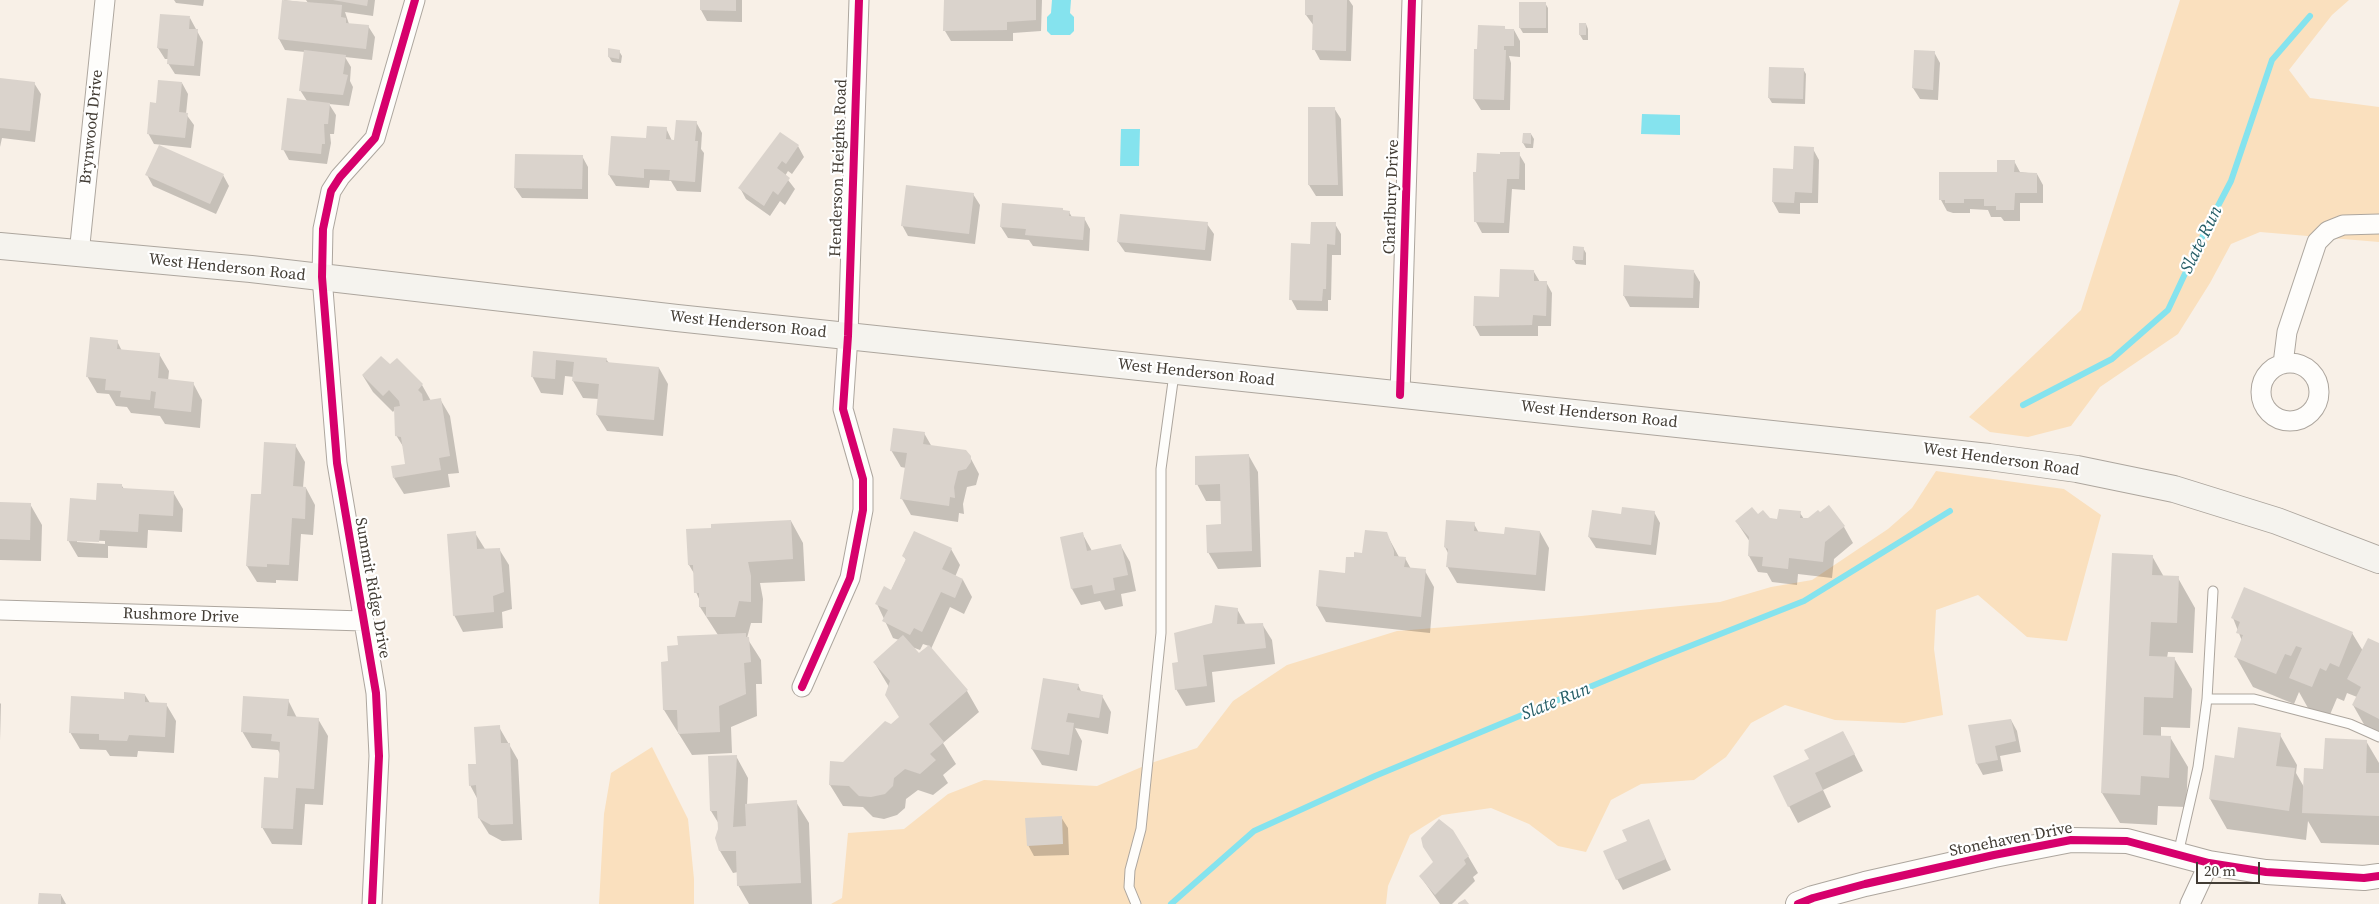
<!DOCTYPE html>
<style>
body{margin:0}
#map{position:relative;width:2379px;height:904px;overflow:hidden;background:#f8f0e7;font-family:"Source Serif 4",serif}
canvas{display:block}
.scale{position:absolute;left:2196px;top:862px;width:64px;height:22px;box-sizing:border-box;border:2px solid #423c34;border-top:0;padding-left:6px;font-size:15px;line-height:18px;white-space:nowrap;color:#423c34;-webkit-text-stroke:4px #fff;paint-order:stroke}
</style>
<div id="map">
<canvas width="2379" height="904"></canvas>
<div class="scale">20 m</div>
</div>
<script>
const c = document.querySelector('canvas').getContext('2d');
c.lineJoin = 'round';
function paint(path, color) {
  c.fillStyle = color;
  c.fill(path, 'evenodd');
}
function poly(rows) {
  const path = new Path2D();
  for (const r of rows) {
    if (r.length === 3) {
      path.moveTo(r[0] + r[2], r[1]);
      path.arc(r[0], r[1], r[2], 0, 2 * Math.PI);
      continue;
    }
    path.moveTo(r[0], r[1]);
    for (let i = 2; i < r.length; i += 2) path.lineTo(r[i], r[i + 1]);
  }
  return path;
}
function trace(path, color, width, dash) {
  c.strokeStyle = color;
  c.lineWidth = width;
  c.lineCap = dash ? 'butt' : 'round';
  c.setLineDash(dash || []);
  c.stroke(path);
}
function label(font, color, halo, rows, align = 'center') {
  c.font = font + ' "Source Serif 4",serif';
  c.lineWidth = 4.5;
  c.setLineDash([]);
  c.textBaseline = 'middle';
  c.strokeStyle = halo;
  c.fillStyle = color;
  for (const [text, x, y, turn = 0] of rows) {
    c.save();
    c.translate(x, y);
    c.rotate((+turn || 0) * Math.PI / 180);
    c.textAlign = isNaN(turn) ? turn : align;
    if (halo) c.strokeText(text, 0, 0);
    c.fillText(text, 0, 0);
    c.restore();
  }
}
paint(poly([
 [2180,0,2349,0,2332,15,2289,70,2310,98,2379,107,2379,242,2260,232,2231,244,2210,283,2178,334,2100,387,2071,426,2028,437,1990,432,1969,417,2081,310],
 [1936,471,2064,489,2101,515,2067,641,2027,637,1978,595,1936,610,1934,649,1943,715,1904,723,1835,720,1785,705,1751,723,1726,757,1694,780,1641,784,1611,800,1586,852,1558,846,1529,824,1491,808,1442,815,1410,835,1388,886,1386,904,831,904,842,898,848,833,904,829,948,794,984,780,1097,786,1151,763,1197,748,1233,701,1287,665,1397,631,1581,616,1720,602,1771,587,1812,580,1888,529,1912,508],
 [652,747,688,819,694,879,694,904,599,904,604,814,611,773]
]), '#fae0be');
paint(poly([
 [1052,0,1071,0,1070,13,1074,17,1074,31,1070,35,1051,35,1047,31,1047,17,1051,13],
 [1642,114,1680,115,1680,135,1641,134],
 [1121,129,1140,129,1139,166,1120,166]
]), '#85e3ee');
paint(poly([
 [174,0,204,0,203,6,176,3],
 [284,0,308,3,306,0,375,0,373,16,345,12,349,24,368,26,375,37,372,60,345,57,351,67,350,81,353,87,349,106,329,104,336,115,334,134,330,134,331,143,327,164,289,160,283,149,307,101,300,90,305,52,285,50,279,39],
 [701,0,742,0,742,22,707,21,701,10],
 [979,0,1042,0,1041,31,1013,33,1013,41,951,41,945,31],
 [1306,0,1349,0,1353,6,1351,61,1320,60,1314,49,1314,26,1306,15],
 [1545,3,1548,8,1548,33,1523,33,1520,28],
 [190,18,203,42,200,76,175,74,168,63,169,59,165,59,158,48],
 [1586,24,1588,29,1588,40,1583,40,1580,35],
 [1504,27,1506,30,1514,30,1520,41,1520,57,1509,56,1511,63,1510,110,1481,110,1474,99],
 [619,51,622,56,621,63,612,62,609,57],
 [1915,51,1934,52,1940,63,1938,100,1920,99,1913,88],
 [1770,69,1803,69,1806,74,1805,104,1772,103,1769,98],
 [0,79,34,83,41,94,35,142,2,138,0,147],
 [182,83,188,94,186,114,194,125,191,148,154,144,148,133,157,104],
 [1334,108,1341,119,1343,196,1316,196,1309,185],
 [696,122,702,133,701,149,704,153,701,192,677,191,671,181,650,180,649,188,616,186,609,175,612,137,647,140,666,128,672,141,675,141],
 [1531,134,1534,139,1533,148,1526,148,1523,143],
 [798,146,804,157,792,174,788,171,785,176,795,189,785,205,780,201,770,216,746,199,740,188],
 [1813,149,1819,160,1818,203,1800,203,1800,214,1779,213,1773,202],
 [1478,154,1519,154,1525,164,1525,190,1512,189,1509,233,1482,233,1476,222],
 [582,156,588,167,588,199,522,198,515,188],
 [2014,161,2020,172,2037,174,2043,185,2043,203,2020,203,2020,221,2004,221,2001,217,1991,217,1988,210,1970,209,1970,213,1953,213,1947,211,1941,200,1998,174],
 [147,175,223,175,229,186,216,214,153,186],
 [973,194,980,205,975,244,908,236,902,225],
 [1069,212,1072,217,1084,218,1090,229,1089,251,1033,246,1029,240,1008,238,1001,227],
 [1207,224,1214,234,1211,261,1125,252,1118,242],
 [1335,224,1341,234,1341,255,1332,255,1331,300,1328,300,1328,311,1297,310,1291,299,1311,245],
 [1583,248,1586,253,1586,265,1576,264,1573,259],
 [1534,272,1540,282,1546,282,1552,293,1551,326,1538,326,1538,336,1480,336,1474,325,1500,299],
 [1694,272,1700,282,1699,308,1630,307,1624,296],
 [117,341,122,351,159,354,169,371,168,381,193,383,202,400,200,428,165,424,160,416,131,413,127,407,116,406,109,394,97,393,87,376],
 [534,352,606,359,609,363,659,368,668,384,663,436,607,431,597,415,599,399,583,398,573,381,574,377,565,376,563,395,541,393,532,376],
 [390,366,422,385,431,401,440,399,450,416,459,473,448,474,450,487,404,494,394,478,406,465,404,448,396,435,395,409,393,412,373,392,363,376],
 [924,433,932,447,970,457,979,474,976,485,967,487,963,504,964,514,959,513,958,522,911,515,902,499,906,468,901,467,891,450],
 [295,445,305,462,303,488,306,488,315,505,313,535,301,534,298,581,276,580,276,583,257,582,247,566,262,496],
 [1249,456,1258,472,1261,567,1218,569,1208,552,1222,525,1222,501,1206,501,1197,484],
 [122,486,124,489,173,492,183,509,182,532,148,530,147,548,108,546,108,558,78,557,68,540,97,501],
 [77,540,105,541,105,544,77,542],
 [0,503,30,504,42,525,41,561,0,560],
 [1654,512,1660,523,1656,555,1596,548,1589,537,1622,515],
 [1800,513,1804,519,1844,527,1853,543,1834,559,1832,578,1798,574,1797,585,1772,582,1767,573,1758,572,1749,556,1750,542,1736,521,1758,516,1778,520],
 [791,521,803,543,805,581,760,583,763,599,762,623,751,623,747,638,761,660,762,684,756,684,757,716,731,727,732,753,692,755,664,710,662,663,669,663,679,647,718,635,700,607,700,601,696,592,695,575,689,565],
 [1474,524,1479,533,1505,535,1540,532,1549,548,1545,591,1457,583,1447,566,1448,553,1445,547],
 [475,533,485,549,499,549,509,565,512,609,502,612,503,628,463,632,454,615],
 [1082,533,1092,551,1121,546,1130,562,1136,591,1121,594,1123,606,1105,610,1100,601,1081,605,1072,589],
 [1386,533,1399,557,1405,558,1411,569,1425,571,1434,587,1430,633,1326,622,1317,606,1346,574,1355,559,1363,555],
 [951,549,960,565,955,577,963,580,972,597,964,614,950,607,931,649,967,691,979,712,943,743,956,764,943,775,948,783,933,795,918,790,906,799,905,808,897,815,884,819,873,817,863,807,843,806,830,785,844,763,900,718,889,687,874,662,899,640,893,638,877,604,891,591,906,560,904,556],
 [923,644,929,646,918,654,912,647,920,650],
 [2152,556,2164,577,2178,578,2195,608,2193,653,2168,652,2167,658,2174,658,2192,689,2190,728,2161,727,2161,736,2170,737,2188,767,2186,807,2158,806,2157,825,2120,823,2102,793],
 [1237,609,1246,625,1262,624,1272,640,1275,664,1212,672,1215,702,1186,706,1176,689,1179,663,1213,624],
 [2233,618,2352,633,2363,651,2379,644,2379,740,2370,735,2353,705,2357,697,2347,693,2344,701,2337,698,2329,717,2308,708,2299,692,2294,704,2253,687,2236,657,2242,641],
 [1078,685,1082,693,1102,696,1111,712,1108,734,1075,728,1082,741,1077,771,1042,765,1032,749],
 [145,695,150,703,166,704,176,721,174,753,138,751,137,757,110,756,106,750,80,749,70,732,125,700],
 [288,700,297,718,318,719,328,736,323,805,305,804,302,845,272,844,262,827,279,780,280,754,278,750,252,748,242,731],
 [0,703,1,704,0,741],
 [2011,720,2017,731,2021,752,2000,756,2003,771,1983,775,1977,764,1969,726],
 [499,727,518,760,522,840,502,841,489,834,479,818,478,800,470,785,477,765],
 [1843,732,1863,771,1823,790,1831,807,1798,823,1789,806,1810,760],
 [2280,735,2297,765,2296,773,2304,787,2366,741,2379,763,2379,845,2321,843,2308,821,2306,840,2227,829,2210,799,2235,759],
 [736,756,748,778,747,805,796,802,809,823,812,904,749,904,738,885,738,872,733,873,720,851,719,824,711,811],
 [1061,817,1068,828,1069,855,1034,856,1028,845],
 [1648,821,1671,870,1623,890,1617,879,1628,842],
 [1468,856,1478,873,1473,877,1475,881,1452,904,1440,904,1420,876],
 [61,895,66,904,40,904]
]), '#0003');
trace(poly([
 [2023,405,2112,359,2168,310,2206,229,2231,181,2272,60,2310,16],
 [1171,904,1254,831,1375,776,1657,659,1804,601,1950,511]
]), '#85e3ee', 6);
paint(poly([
 [282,0,342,5,341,17,346,18,346,23,369,25,366,49,278,39],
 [333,0,368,0,367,6],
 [700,0,736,0,736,11,700,10],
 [944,0,1036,0,1036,20,1007,22,1007,30,943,31],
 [1305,0,1347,0,1346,51,1312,50,1313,15,1305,15],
 [1519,2,1546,2,1546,28,1519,28],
 [160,14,190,16,189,29,198,29,194,66,167,64,168,49,157,48],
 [1579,23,1586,23,1586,35,1579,35],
 [1478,25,1505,26,1505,29,1514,29,1514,46,1504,46,1504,50,1506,50,1504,100,1473,99,1474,49,1477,49],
 [608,48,620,50,619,59,608,57],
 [304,50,346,55,343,74,348,75,343,95,299,91],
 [1914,50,1935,51,1933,90,1912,88],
 [1769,67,1804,68,1803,99,1768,98],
 [0,78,35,82,30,131,0,128],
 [158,80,182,82,179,112,188,113,185,138,147,134,150,102,156,103],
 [287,98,330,103,328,124,324,124,325,144,322,144,321,154,281,150],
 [1308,107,1335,107,1338,185,1308,185],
 [676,120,697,121,695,141,698,141,695,182,669,180,670,170,644,169,644,178,608,175,611,136,646,138,647,126,667,127,666,139,674,140],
 [780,132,799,145,786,164,782,161,777,168,790,178,778,195,773,191,764,206,738,188],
 [1523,133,1531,133,1531,144,1522,143],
 [159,145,224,174,210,204,145,175],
 [1794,146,1814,147,1812,193,1795,192,1794,203,1772,202,1773,168,1793,169],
 [1500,152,1520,152,1519,179,1507,179,1504,223,1474,222,1473,172,1476,172,1477,153,1500,154],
 [515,154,583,155,582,189,514,188],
 [1997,160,2015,160,2014,172,2037,173,2037,193,2015,193,2014,210,1996,210,1996,206,1984,206,1984,199,1964,199,1964,203,1945,203,1945,200,1939,200,1939,172,1997,172],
 [906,185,974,193,969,234,901,226],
 [1002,203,1063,208,1063,210,1070,211,1069,216,1085,217,1083,240,1025,235,1026,229,1000,227],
 [1120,214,1208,222,1205,250,1117,242],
 [1311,222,1336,222,1335,245,1327,244,1326,289,1323,289,1322,301,1289,300,1291,243,1310,244],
 [1573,246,1584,247,1583,260,1572,260],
 [1624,265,1694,270,1693,298,1623,296],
 [1500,269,1534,270,1534,281,1547,281,1546,316,1533,315,1532,325,1473,326,1474,296,1499,297],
 [90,337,118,340,117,349,160,353,158,378,194,382,191,412,154,408,156,392,151,391,150,400,120,397,121,391,105,390,106,379,86,377],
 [533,351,607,358,606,362,659,367,654,420,596,415,599,384,572,381,574,362,556,360,555,379,531,377],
 [381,356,390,364,397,358,423,384,418,390,422,394,423,401,441,398,450,456,439,458,441,470,393,478,391,466,405,464,401,437,395,436,394,407,400,406,399,401,389,390,383,396,362,375],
 [893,428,925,432,923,444,966,450,971,456,971,462,966,469,958,471,954,487,955,498,950,497,949,506,900,499,907,453,890,451],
 [264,442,296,444,293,486,306,487,305,519,292,518,289,565,267,564,267,567,246,566,251,494,261,494],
 [1249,454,1252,551,1207,553,1206,525,1221,524,1220,484,1195,485,1195,456],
 [97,483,122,484,122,488,174,491,173,516,139,514,138,532,100,530,99,542,67,541,70,498,96,500],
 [0,502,31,503,30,540,0,539],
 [1829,505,1845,526,1825,542,1823,562,1789,558,1788,569,1762,566,1763,557,1748,556,1749,537,1735,521,1752,507,1758,514,1763,510,1770,518,1777,519,1779,509,1801,511,1800,518,1808,518,1818,510,1820,512],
 [1622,507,1655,511,1651,545,1588,537,1592,510,1621,514],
 [791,520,793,559,748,562,751,576,751,602,739,601,735,617,706,617,706,607,699,607,699,593,694,593,693,565,688,565,686,529,711,528,711,524],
 [1446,520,1475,522,1474,531,1504,534,1505,527,1540,531,1536,575,1446,567,1448,549,1444,547],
 [1365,530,1387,532,1394,551,1394,556,1406,557,1404,567,1426,569,1421,617,1316,606,1319,570,1345,573,1346,557,1354,557,1354,552,1362,553],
 [476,531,477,549,500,548,504,592,493,596,494,612,453,616,447,534],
 [914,531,952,548,942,569,963,579,955,598,941,592,922,632,914,628,910,635,882,621,888,610,875,604,884,586,891,590,906,559,902,556],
 [1083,532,1087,551,1121,544,1128,575,1113,578,1115,590,1094,594,1092,585,1071,589,1060,537],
 [2112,553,2153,555,2152,575,2179,576,2177,623,2151,622,2149,656,2175,657,2173,698,2144,697,2143,735,2171,736,2169,778,2141,776,2140,795,2101,793],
 [2244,587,2353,632,2339,667,2330,663,2326,671,2320,668,2312,687,2289,678,2302,648,2296,646,2291,656,2285,654,2276,674,2234,657,2243,635,2236,633,2240,622,2231,618],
 [1215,605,1238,608,1237,624,1263,623,1266,648,1203,655,1207,686,1175,690,1172,663,1178,662,1174,633,1212,623],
 [746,633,746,637,749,637,751,662,744,663,746,694,719,706,720,732,678,734,677,710,663,710,661,662,668,661,667,646,678,645,677,636],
 [903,635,919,653,929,645,968,690,929,724,944,742,930,754,936,760,920,774,905,769,894,778,893,786,885,794,871,797,859,796,849,786,829,785,830,761,843,762,885,721,891,724,899,717,885,695,890,681,873,662],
 [2368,638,2379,643,2379,719,2352,705,2361,687,2347,679],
 [1043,678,1079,684,1077,690,1103,695,1099,718,1068,713,1066,722,1074,723,1069,755,1031,749],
 [124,692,145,694,145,702,167,703,165,737,129,735,127,741,99,740,99,734,69,733,71,696,124,699],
 [243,696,289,699,287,716,319,718,314,789,296,788,293,829,261,828,264,777,278,778,280,742,271,741,272,734,241,732],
 [2011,719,2016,741,1995,746,1998,760,1976,764,1968,725],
 [500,725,501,743,510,743,513,824,491,825,478,818,476,785,469,786,468,764,476,764,474,727],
 [2238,727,2281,733,2276,766,2295,768,2289,811,2209,799,2215,755,2234,758],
 [1843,731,1855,754,1815,773,1823,790,1788,807,1773,776,1809,759,1804,750],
 [2325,738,2367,740,2366,773,2379,773,2379,816,2302,813,2304,768,2323,769],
 [737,755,733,827,746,826,745,804,797,800,801,883,737,886,736,851,719,851,715,838,718,829,717,811,710,811,708,756],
 [1062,816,1063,844,1027,846,1025,818],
 [1439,819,1453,830,1469,856,1464,860,1466,864,1435,895,1419,876,1433,862,1423,847,1421,838],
 [1649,819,1666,859,1616,880,1603,851,1627,841,1622,830],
 [39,893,61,894,61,904,38,904],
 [1465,899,1469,904,1458,904,1458,903]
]), '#dad3cc');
const service = poly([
 [2207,699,2254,699,2350,724,2379,737],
 [2178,854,2198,767,2207,699,2213,591],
 [1136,904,1129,887,1130,870,1141,829,1161,633,1161,469,1174,374]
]);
const minor = poly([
 [79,254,105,0],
 [2290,392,29],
 [2283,364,2287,332,2317,242,2328,231,2343,225,2379,224],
 [1400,395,1412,0],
 [0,610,363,621],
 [802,687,850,578,863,510,863,479,843,409,848,336,859,0],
 [372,904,379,756,376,693,337,463,322,277,323,229,331,191,340,177,375,138,415,0],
 [2190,904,2209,863]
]);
const tertiary = poly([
 [1798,904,1813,898,1865,884,1994,855,2071,840,2127,841,2209,863,2266,872,2364,878,2379,876]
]);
const secondary = poly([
 [0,246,251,269,677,318,1989,457,2077,469,2174,489,2277,521,2379,560]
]);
trace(service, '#ada69e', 11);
trace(minor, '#ada69e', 21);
trace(tertiary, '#ada69e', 26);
trace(secondary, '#ada69e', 28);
trace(service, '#fefdfb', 9);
trace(minor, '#fefdfb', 19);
trace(tertiary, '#fefdfb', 24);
trace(secondary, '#f5f3ee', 26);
trace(poly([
 [1400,395,1412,0],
 [802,687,850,578,863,510,863,479,843,409,848,336,859,0],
 [372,904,379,756,376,693,337,463,322,277,323,229,331,191,340,177,375,138,415,0],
 [1798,904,1813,898,1865,884,1994,855,2071,840,2127,841,2209,863,2266,872,2364,878,2379,876]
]), '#d6006c', 8);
label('16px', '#423c34', '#fff', [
 ["Brynwood Drive",92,127,-84],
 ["Henderson Heights Road",839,168,-88],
 ["Charlbury Drive",1392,197,-88],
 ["West Henderson Road",227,268,6],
 ["West Henderson Road",748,325,6],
 ["West Henderson Road",1196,373,6],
 ["West Henderson Road",1599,415,6],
 ["West Henderson Road",2001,460,8],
 ["Summit Ridge Drive",372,588,80],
 ["Rushmore Drive",181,616,2],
 ["Stonehaven Drive",2011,840,-11]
]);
label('italic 18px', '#265e67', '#fff', [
 ["Slate Run",2202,240,-64],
 ["Slate Run",1556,702,-22]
]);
</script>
